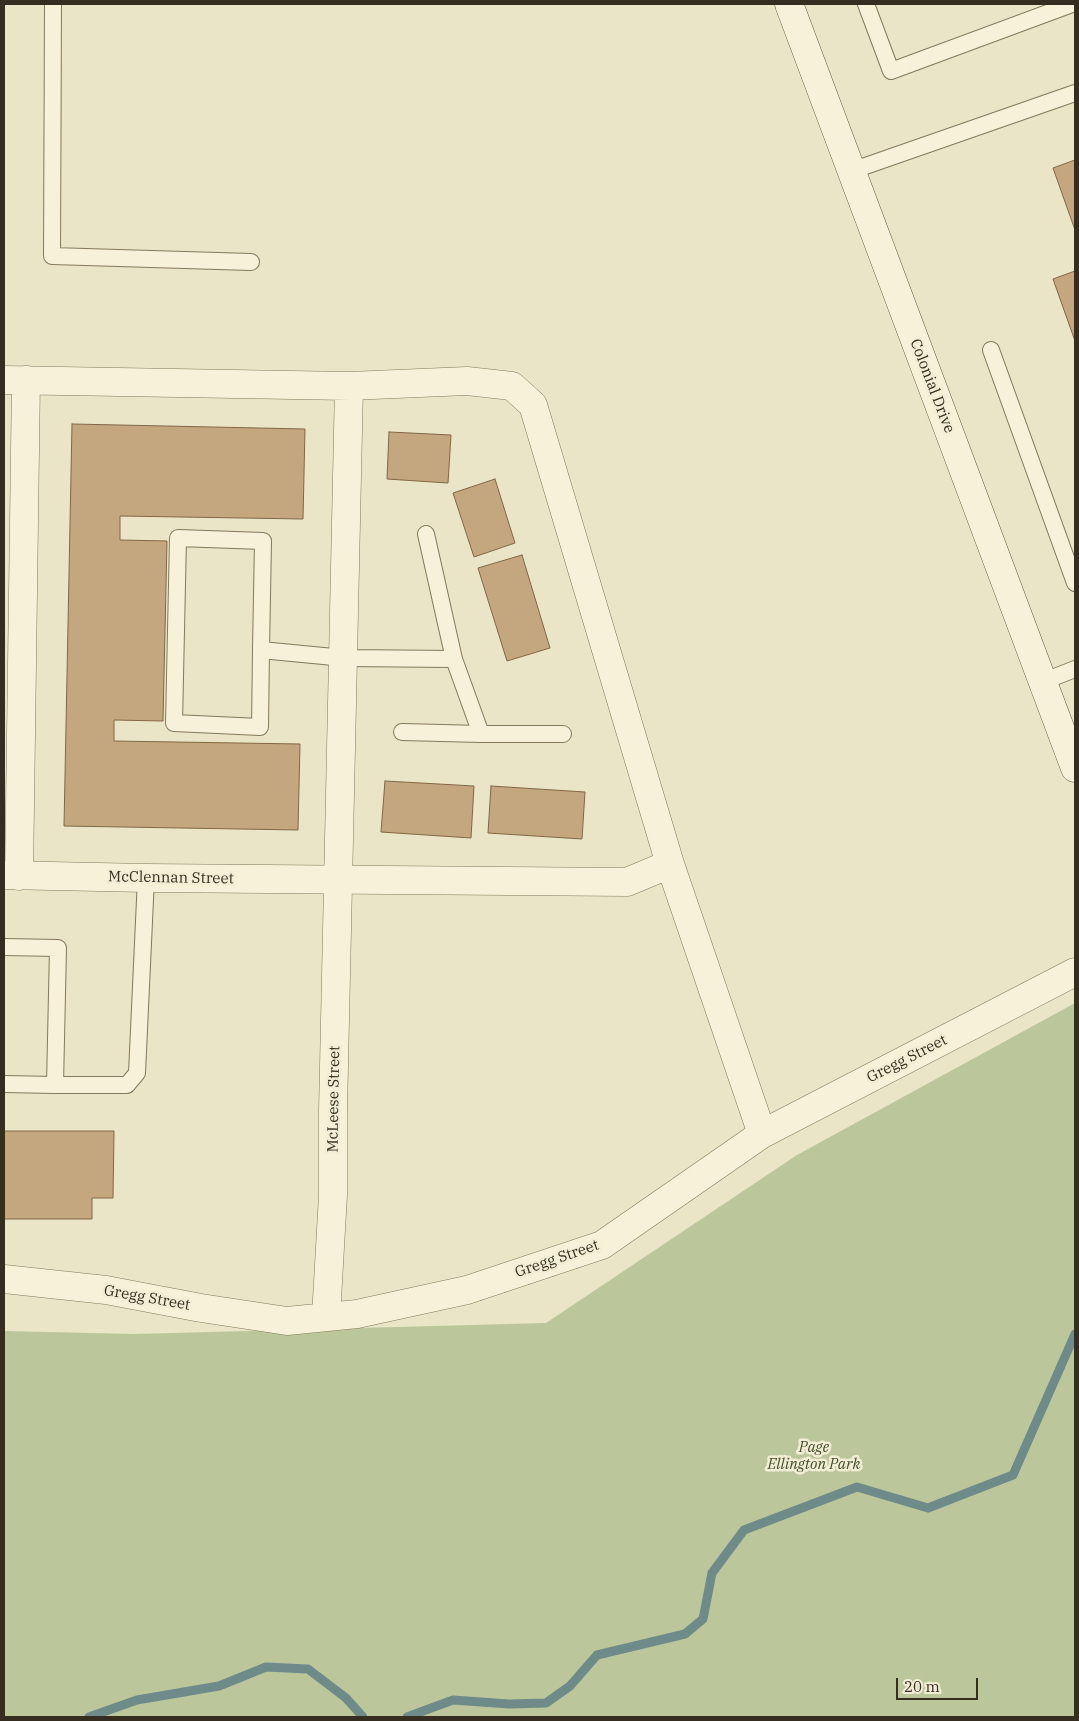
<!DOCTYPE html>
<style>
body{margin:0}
#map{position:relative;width:1079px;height:1721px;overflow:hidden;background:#eae5c6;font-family:"IBM Plex Serif",serif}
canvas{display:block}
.frame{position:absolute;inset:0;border:5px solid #352d20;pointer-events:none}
.scale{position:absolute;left:896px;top:1678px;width:82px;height:22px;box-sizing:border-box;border:2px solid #352d20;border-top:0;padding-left:6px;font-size:15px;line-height:18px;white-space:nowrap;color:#352d20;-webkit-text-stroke:4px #f2eed5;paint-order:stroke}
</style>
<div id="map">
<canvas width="1079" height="1721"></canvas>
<div class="frame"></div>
<div class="scale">20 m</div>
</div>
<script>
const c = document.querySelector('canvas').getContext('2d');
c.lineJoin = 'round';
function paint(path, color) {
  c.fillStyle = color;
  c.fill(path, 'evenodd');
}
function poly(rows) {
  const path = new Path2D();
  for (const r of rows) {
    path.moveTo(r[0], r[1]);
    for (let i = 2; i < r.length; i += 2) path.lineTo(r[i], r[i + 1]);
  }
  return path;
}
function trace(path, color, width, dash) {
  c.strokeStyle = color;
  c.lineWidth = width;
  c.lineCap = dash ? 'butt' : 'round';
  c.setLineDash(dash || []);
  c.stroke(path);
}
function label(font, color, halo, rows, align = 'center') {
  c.font = font + ' "IBM Plex Serif",serif';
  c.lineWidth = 5;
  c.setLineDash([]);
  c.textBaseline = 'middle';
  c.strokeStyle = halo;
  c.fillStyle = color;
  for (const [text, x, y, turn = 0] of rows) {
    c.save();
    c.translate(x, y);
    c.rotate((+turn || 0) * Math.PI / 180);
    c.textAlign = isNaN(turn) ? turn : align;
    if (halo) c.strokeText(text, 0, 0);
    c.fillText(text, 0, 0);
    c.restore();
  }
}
paint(poly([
 [1075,1003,1075,1717,4,1717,4,1331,135,1334,546,1323,797,1155]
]), '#bbc79b');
trace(poly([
 [89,1717,137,1700,219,1686,266,1667,308,1669,346,1698,363,1717],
 [407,1717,453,1700,509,1704,546,1703,570,1686,597,1655,685,1634,703,1619,712,1573,744,1530,857,1487,928,1508,1013,1475,1075,1334]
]), '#6e8b89', 9);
const building = poly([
 [1075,160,1075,230,1053,168,1075,160],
 [1075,271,1075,341,1053,279,1075,271],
 [72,424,305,429,303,519,120,516,120,540,167,541,163,721,114,720,114,741,300,744,298,830,64,826,72,424],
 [389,432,451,435,448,483,387,479,389,432],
 [495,479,515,543,474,557,453,493,495,479],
 [522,555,550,648,507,661,478,568,522,555],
 [385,781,474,786,471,838,381,832,385,781],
 [491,786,585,792,582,839,488,833,491,786],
 [4,1131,114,1131,113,1198,92,1198,92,1219,4,1219,4,1131]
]);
paint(building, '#c5a77f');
trace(building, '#816645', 1);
const service = poly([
 [53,4,52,256,251,262],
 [866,4,891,71,1072,4],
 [851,171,1075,93],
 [991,350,1075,583],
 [261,650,260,727,174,723,178,538,263,541,261,650,344,658,454,659,426,534],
 [454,659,481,734,563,734],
 [1042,682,1075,669],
 [402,732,481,734],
 [4,947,58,948,55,1085,4,1084],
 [55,1085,127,1085,137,1073,146,878]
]);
const minor = poly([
 [4,380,349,386,467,381,512,386,533,405,670,864,762,1134],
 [4,875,146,878,627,882,670,864],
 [19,876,26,380],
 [4,1279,106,1290,201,1308,287,1321,357,1314,467,1290,602,1245,762,1134,1075,972],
 [326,1317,333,1195,333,1111,349,386]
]);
const secondary = poly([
 [789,4,1075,768]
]);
trace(service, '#84785d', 18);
trace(minor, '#84785d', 29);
trace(secondary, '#655940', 29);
trace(service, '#f6f1d8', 16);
trace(minor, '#f6f1d8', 28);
trace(secondary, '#f6f1d8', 28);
label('15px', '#352d20', '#f2eed5', [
 ["Colonial Drive",932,386,69],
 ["McClennan Street",171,878,1],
 ["Gregg Street",907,1059,-27],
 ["McLeese Street",334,1099,-89],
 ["Gregg Street",557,1259,-19],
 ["Gregg Street",147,1298,10]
]);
label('italic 15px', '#405028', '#f2eed5', [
 ["Page",814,1448],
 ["Ellington Park",814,1465]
]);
</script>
